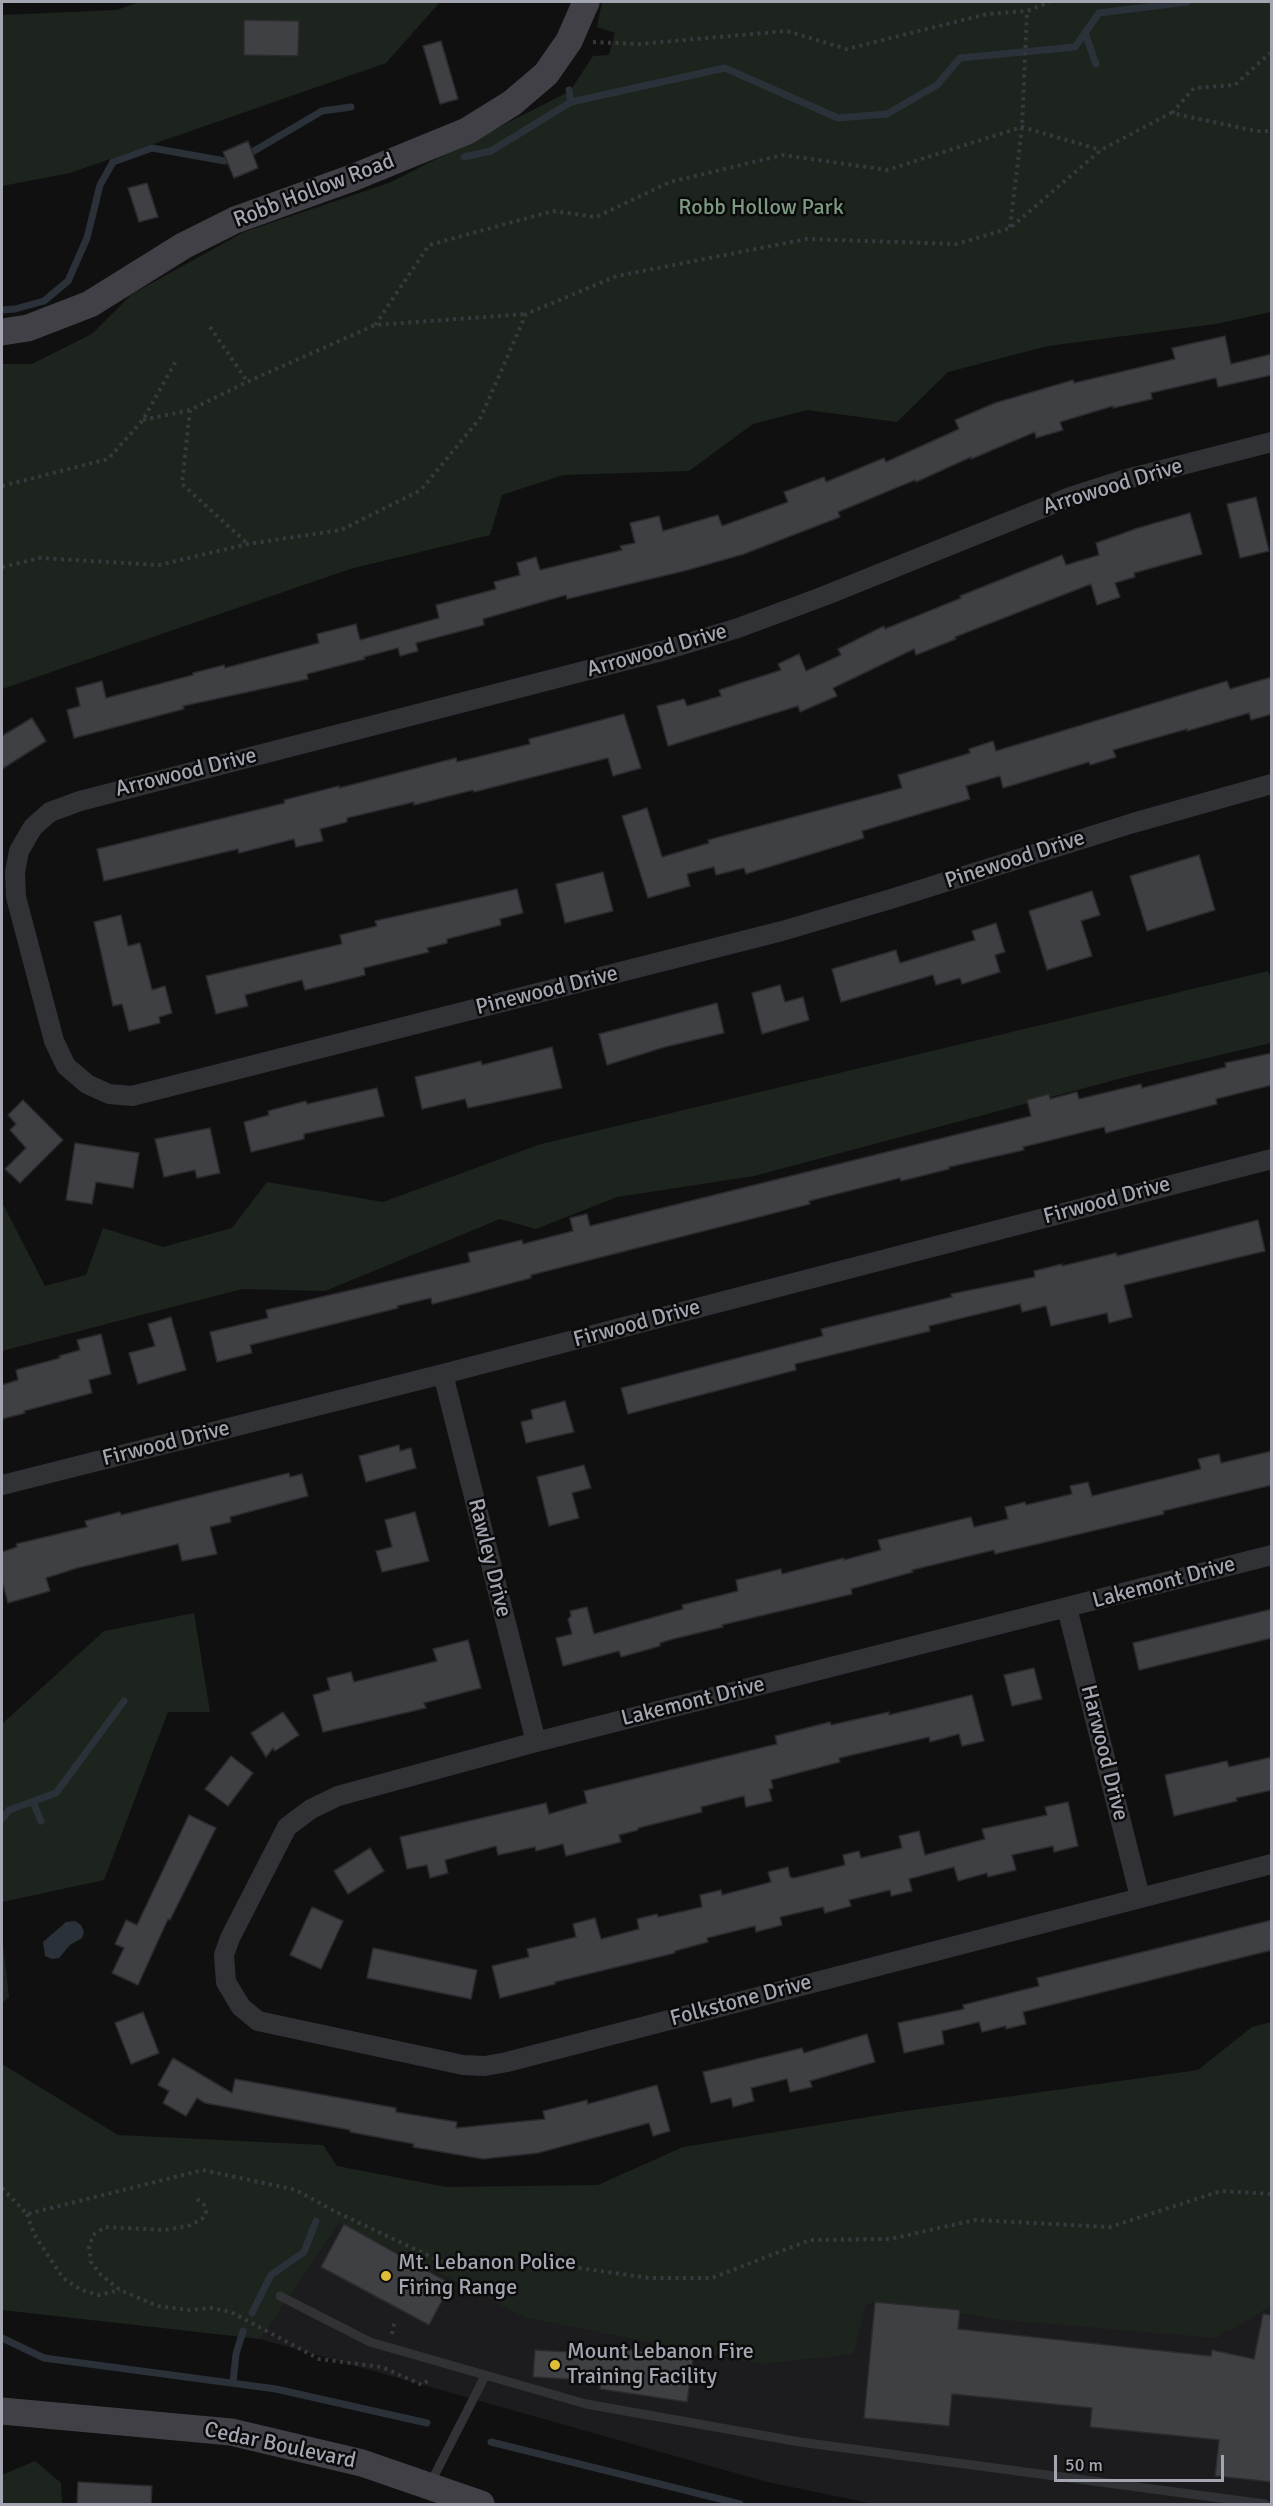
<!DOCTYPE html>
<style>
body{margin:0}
#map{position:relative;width:1273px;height:2506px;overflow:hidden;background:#101011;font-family:Signika,sans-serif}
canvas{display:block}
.frame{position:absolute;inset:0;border:3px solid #a3a5b1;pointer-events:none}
.scale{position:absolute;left:1054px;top:2455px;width:170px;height:27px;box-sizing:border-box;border:3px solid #a3a5b1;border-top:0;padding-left:8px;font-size:18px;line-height:21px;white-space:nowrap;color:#a3a5b1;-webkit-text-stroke:4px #0b0b0c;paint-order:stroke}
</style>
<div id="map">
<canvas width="1273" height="2506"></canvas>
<div class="frame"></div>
<div class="scale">50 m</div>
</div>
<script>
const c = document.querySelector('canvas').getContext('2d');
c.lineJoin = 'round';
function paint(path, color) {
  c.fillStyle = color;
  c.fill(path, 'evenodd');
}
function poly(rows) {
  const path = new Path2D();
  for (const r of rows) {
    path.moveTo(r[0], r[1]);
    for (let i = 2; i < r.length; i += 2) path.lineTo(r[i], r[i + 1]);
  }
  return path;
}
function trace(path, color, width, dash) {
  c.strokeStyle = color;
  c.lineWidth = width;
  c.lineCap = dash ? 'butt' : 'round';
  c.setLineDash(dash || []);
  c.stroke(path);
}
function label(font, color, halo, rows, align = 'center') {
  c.font = font + ' Signika,sans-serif';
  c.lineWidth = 5;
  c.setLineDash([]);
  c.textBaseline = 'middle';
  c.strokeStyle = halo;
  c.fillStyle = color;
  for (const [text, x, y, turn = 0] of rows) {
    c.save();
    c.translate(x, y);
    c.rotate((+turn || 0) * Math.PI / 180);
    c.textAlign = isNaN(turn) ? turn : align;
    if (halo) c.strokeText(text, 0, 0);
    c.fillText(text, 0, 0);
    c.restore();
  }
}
paint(poly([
 [342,2218,730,2359,875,2302,1230,2331,1271,2306,1271,2504,874,2504,767,2482,260,2339]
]), '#1c1c1e');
paint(poly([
 [139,2,440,2,386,63,70,173,2,186,2,15,117,10],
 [602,2,1271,2,1271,312,1216,324,1048,346,948,372,897,422,807,410,753,424,689,471,563,475,502,495,490,535,350,569,2,689,2,364,32,364,92,334,132,294,244,232,389,183,570,91,593,56,609,55,615,33,597,27],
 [1268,971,1271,978,1271,1043,1130,1076,754,1176,617,1197,536,1229,500,1219,325,1291,242,1289,2,1351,2,1202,45,1286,86,1275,103,1228,163,1247,232,1228,267,1182,383,1202,541,1144],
 [194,1613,210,1712,168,1712,104,1880,2,1902,2,1724,104,1631],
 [2,1935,9,1997,2,2003],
 [1271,2022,1271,2306,1231,2331,1225,2331,1217,2338,992,2319,934,2307,875,2302,865,2306,854,2354,760,2364,524,2317,340,2222,260,2339,2,2310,2,2064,118,2135,323,2145,337,2166,446,2187,598,2185,683,2147,899,2112,1198,2070,1252,2027],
 [35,2461,61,2483,62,2504,2,2504,2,2475]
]), '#1d241e');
paint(poly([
 [75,1921,81,1925,84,1932,82,1938,70,1945,59,1958,52,1959,45,1956,43,1942,66,1922]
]), '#2b3139');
trace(poly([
 [1085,33,1096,64],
 [569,90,571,102],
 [254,151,322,111,351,107],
 [464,157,491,151,571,102,725,68,838,118,887,114,937,85,960,58,1075,47,1099,13,1187,2],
 [2,310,15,309,44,301,68,281,87,238,100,185,113,162,152,148,225,161],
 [33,1802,41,1821],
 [2,1819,9,1810,56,1793,124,1701],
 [252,2313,271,2275,304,2252,316,2221],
 [2,2338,44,2358,276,2389,427,2423],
 [233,2383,236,2354,243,2331],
 [491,2442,740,2504]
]), '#2b3139', 7);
const building = poly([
 [244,20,299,21,298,56,244,55,244,20],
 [441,41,458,99,440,104,423,46,441,41],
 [248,141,258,168,234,178,223,152,248,141],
 [147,183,158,217,139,222,128,188,147,183],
 [1225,336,1231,364,1272,354,1272,375,1218,387,1216,378,1151,393,1152,399,1113,408,1113,406,1060,422,1063,430,1036,438,1035,432,971,459,971,457,916,482,915,480,838,512,840,517,744,554,688,570,567,599,566,595,483,619,484,625,416,643,418,651,400,656,398,648,364,657,365,659,307,674,308,679,183,706,184,709,74,738,67,710,80,706,76,688,102,681,106,698,193,675,193,673,224,665,225,668,319,643,317,634,356,624,360,640,439,618,436,605,496,589,494,582,520,575,517,563,536,557,540,570,622,550,620,546,635,543,630,523,659,516,663,531,718,515,722,526,788,502,784,492,824,477,826,482,884,458,886,462,959,429,955,420,995,403,1073,380,1074,383,1175,359,1172,348,1225,336],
 [1256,497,1269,551,1240,558,1227,504,1256,497],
 [1190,513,1202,554,1134,573,1135,577,1115,583,1120,597,1097,605,1091,584,955,637,956,639,916,655,914,649,833,688,837,696,800,712,798,706,668,746,657,706,684,699,687,706,721,696,719,690,781,670,778,664,799,654,806,671,841,655,838,649,884,626,885,629,961,598,960,596,1062,555,1066,565,1099,555,1096,543,1138,528,1190,513],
 [1272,677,1272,714,1251,720,1249,713,1187,731,1187,729,1113,750,1116,757,1090,765,1089,762,1003,788,1000,776,966,786,970,799,862,831,864,838,746,874,744,868,716,875,714,867,687,874,690,886,648,898,622,816,647,808,662,857,709,843,708,840,902,788,898,775,970,753,969,749,993,741,996,751,1227,681,1230,689,1272,677],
 [624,714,641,768,613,776,608,758,474,792,473,790,414,805,414,802,347,818,347,822,320,829,323,841,296,847,294,839,239,853,238,849,104,881,97,849,285,803,284,800,339,786,339,788,456,758,457,762,530,744,529,739,624,714],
 [32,718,46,741,2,769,2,736,32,718],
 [1199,855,1215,910,1147,931,1130,876,1199,855],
 [603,872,613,911,565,923,556,884,603,872],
 [517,889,523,913,500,919,501,925,447,939,447,943,427,948,429,952,364,968,365,975,305,990,302,980,245,995,248,1006,216,1014,206,976,342,944,340,935,377,926,375,921,517,889],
 [1092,891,1100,915,1081,921,1092,956,1047,970,1029,911,1092,891],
 [121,915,128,946,140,943,152,990,165,986,172,1013,159,1017,160,1023,129,1031,122,1004,113,1006,94,922,121,915],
 [996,923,1005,952,995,955,1000,972,962,984,960,978,936,985,933,975,841,1002,832,969,896,950,900,963,975,940,972,931,996,923],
 [780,985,785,1002,803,997,809,1020,762,1034,752,993,780,985],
 [717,1003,724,1033,665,1047,607,1065,599,1034,717,1003],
 [552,1047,562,1088,468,1108,465,1099,422,1109,415,1077,481,1061,482,1065,552,1047],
 [1272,1053,1272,1085,1216,1099,1217,1104,1106,1133,1104,1127,1023,1147,1024,1150,949,1167,949,1169,901,1181,900,1178,809,1201,810,1204,531,1275,531,1278,460,1297,432,1304,431,1298,397,1306,398,1308,250,1345,252,1353,217,1362,210,1332,268,1318,266,1310,470,1262,468,1253,522,1240,523,1244,573,1231,570,1218,587,1214,590,1226,1031,1116,1027,1100,1049,1094,1050,1099,1077,1092,1079,1099,1141,1084,1142,1088,1226,1067,1225,1063,1272,1053],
 [377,1088,384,1116,304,1134,304,1139,251,1152,244,1122,269,1115,268,1111,306,1101,307,1104,377,1088],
 [23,1100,63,1140,20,1183,5,1169,26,1148,10,1130,16,1124,8,1115,23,1100],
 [210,1128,220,1173,197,1178,195,1170,164,1177,155,1139,210,1128],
 [75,1143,139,1153,133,1188,96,1182,92,1204,66,1200,75,1143],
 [1258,1220,1265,1251,1124,1285,1132,1317,1109,1323,1107,1313,1051,1326,1046,1306,1022,1312,1020,1304,929,1326,930,1331,795,1364,796,1370,628,1414,621,1388,823,1336,821,1329,952,1297,951,1294,1035,1277,1034,1271,1062,1264,1062,1266,1116,1253,1117,1256,1258,1220],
 [171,1317,186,1370,138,1384,129,1353,155,1346,148,1324,171,1317],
 [101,1334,111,1374,89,1380,92,1393,24,1411,25,1413,2,1419,2,1385,18,1380,16,1370,60,1358,59,1356,80,1350,77,1340,101,1334],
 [565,1401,574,1432,526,1443,521,1422,533,1419,531,1410,565,1401],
 [399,1445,400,1451,411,1448,416,1468,366,1482,359,1456,399,1445],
 [1272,1451,1272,1485,1163,1511,1164,1514,995,1554,994,1550,912,1570,913,1572,851,1589,852,1594,722,1625,723,1627,673,1639,660,1643,660,1646,621,1657,619,1651,563,1666,556,1638,572,1634,568,1619,571,1616,570,1611,587,1607,594,1634,683,1609,682,1605,738,1591,736,1580,781,1569,782,1574,844,1558,844,1560,881,1550,878,1540,971,1517,974,1527,1008,1519,1005,1507,1025,1502,1026,1505,1072,1494,1070,1486,1088,1482,1092,1496,1201,1469,1198,1459,1219,1454,1221,1463,1272,1451],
 [584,1465,591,1488,572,1493,579,1518,549,1526,537,1477,584,1465],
 [289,1473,290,1477,302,1474,308,1496,230,1517,231,1522,210,1527,217,1554,182,1561,178,1544,77,1568,46,1578,50,1591,8,1603,2,1581,2,1552,17,1547,16,1544,87,1527,85,1521,120,1512,121,1515,289,1473],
 [415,1512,429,1561,382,1572,376,1551,392,1547,385,1520,415,1512],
 [1272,1609,1272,1638,1139,1670,1133,1643,1272,1609],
 [468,1640,481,1688,424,1703,426,1708,323,1732,313,1695,330,1690,327,1678,351,1672,354,1682,437,1661,433,1649,468,1640],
 [1034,1668,1042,1699,1012,1706,1004,1675,1034,1668],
 [972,1695,984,1741,962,1746,959,1734,930,1742,929,1737,839,1758,840,1762,771,1780,773,1788,769,1789,772,1801,746,1807,744,1796,701,1807,702,1812,638,1828,638,1830,619,1835,621,1842,566,1856,563,1844,536,1851,535,1847,498,1855,496,1846,445,1860,448,1873,430,1878,427,1865,407,1869,400,1837,546,1803,549,1814,587,1803,584,1791,777,1744,775,1736,830,1722,831,1725,889,1712,889,1715,972,1695],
 [283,1712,299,1735,275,1751,273,1748,266,1757,251,1733,283,1712],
 [231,1756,253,1773,228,1806,205,1789,231,1756],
 [1272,1757,1272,1790,1236,1798,1237,1801,1174,1816,1165,1775,1227,1761,1229,1767,1272,1757],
 [1068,1802,1078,1846,1054,1852,1053,1846,1012,1855,1016,1870,988,1877,987,1873,958,1881,954,1867,909,1879,912,1891,891,1896,890,1890,849,1900,851,1906,825,1913,823,1907,780,1917,782,1925,756,1932,755,1926,707,1938,708,1942,675,1951,675,1953,555,1982,555,1984,500,1998,492,1966,529,1957,527,1949,576,1937,573,1924,595,1918,601,1939,639,1929,637,1919,657,1914,658,1917,702,1907,700,1895,721,1890,722,1895,771,1882,768,1872,788,1867,790,1877,794,1878,845,1865,843,1855,859,1851,861,1858,902,1848,899,1836,919,1831,925,1855,985,1839,982,1829,1047,1815,1045,1807,1068,1802],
 [189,1815,216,1828,170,1920,168,1919,138,1985,112,1973,124,1948,115,1944,126,1920,137,1925,189,1815],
 [370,1848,384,1871,348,1894,334,1871,370,1848],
 [312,1907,343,1921,321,1969,290,1955,312,1907],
 [1272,1920,1272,1950,1023,2012,1026,2024,1006,2029,1006,2026,982,2032,979,2022,942,2031,944,2044,904,2053,898,2023,964,2009,963,2005,1039,1986,1037,1978,1272,1920],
 [373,1948,477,1970,471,1999,367,1978,373,1948],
 [143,2012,159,2053,131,2064,115,2023,143,2012],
 [867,2034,875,2062,810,2081,812,2087,790,2092,787,2079,751,2088,754,2101,733,2107,731,2098,711,2103,703,2072,802,2048,804,2053,867,2034],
 [173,2058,232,2093,235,2079,396,2108,396,2112,457,2122,456,2128,545,2119,543,2111,587,2100,588,2104,657,2085,670,2131,653,2136,649,2123,538,2153,483,2159,413,2147,414,2144,350,2132,350,2130,205,2103,197,2098,186,2116,163,2103,169,2091,158,2085,173,2058],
 [344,2224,451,2284,429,2325,321,2267,344,2224],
 [875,2302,960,2310,958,2329,1211,2356,1212,2350,1254,2359,1263,2314,1272,2315,1272,2482,1215,2476,1219,2440,1090,2427,1092,2408,952,2394,949,2426,864,2418,875,2302],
 [606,2346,693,2359,687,2402,600,2389,601,2381,533,2377,535,2350,605,2354,606,2346],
 [78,2482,152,2486,151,2505,77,2505,78,2482]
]);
paint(building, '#3f4044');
trace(building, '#2b2a2d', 1.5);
trace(poly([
 [593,42,640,44,787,31,847,49,987,14,1027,11,1050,2],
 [1172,113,1194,88,1235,85,1270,53],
 [1010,227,1022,127,1027,11],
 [375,325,429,245,553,211,596,217,670,182,783,155,887,170,1022,127,1101,150],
 [210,327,247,381],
 [190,410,182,484,248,544],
 [143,420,190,410,247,382,375,325,526,314],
 [2,486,108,459,143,420,177,359],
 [2,567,40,558,159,565,248,544,341,530,421,490,481,417,526,314,617,276,807,239,957,244,1010,228,1101,150,1171,113,1256,131,1272,131],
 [2,2188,27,2214,203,2170,296,2190,334,2211,459,2270,529,2261,649,2278,712,2278,810,2240,890,2239,975,2220,1110,2227,1221,2191,1272,2194],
 [197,2199,204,2205,206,2213,202,2219,188,2226,165,2230,105,2227,93,2235,89,2247,91,2262,101,2275,120,2290,158,2306,189,2310,211,2308,231,2312,319,2359,382,2367,422,2385,430,2379],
 [27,2214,34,2234,63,2278,81,2290,99,2295,120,2290],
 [392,2334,395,2320]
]), '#38383d', 4, [3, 4.5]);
trace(poly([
 [280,2296,370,2342,586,2404,800,2442,1265,2504],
 [430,2484,485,2376]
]), '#313236', 9);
trace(poly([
 [1272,442,1123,480,1070,497,824,596,738,628,662,651,80,801,50,812,33,827,19,851,15,872,16,897,54,1041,66,1066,87,1084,109,1094,132,1096,782,931,891,899,1133,823,1272,784],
 [443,1374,536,1742],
 [2,1485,443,1374,1272,1159],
 [1272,1555,536,1742,338,1796,311,1809,287,1827,230,1938,224,1955,226,1982,241,2007,258,2021,463,2065,485,2066,507,2062,1272,1864],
 [1067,1608,1140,1897]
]), '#313236', 20);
trace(poly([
 [2,332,28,328,90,304,183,246,235,220,352,178,467,131,512,103,546,74,569,41,586,2],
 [2,2411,231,2432,362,2463,481,2504]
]), '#404046', 27);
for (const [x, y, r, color] of [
 [386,2276,6,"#e0bd39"],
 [555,2365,6,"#e0bd39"]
]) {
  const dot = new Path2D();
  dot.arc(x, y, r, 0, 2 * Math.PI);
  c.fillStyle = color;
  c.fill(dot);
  trace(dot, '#0b0b0c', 2);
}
label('22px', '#a3a5b1', '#0b0b0c', [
 ["Robb Hollow Road",314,191,-21],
 ["Arrowood Drive",1113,487,-17],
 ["Arrowood Drive",657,651,-16],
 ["Arrowood Drive",186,773,-14],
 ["Pinewood Drive",1015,860,-18],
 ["Pinewood Drive",547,991,-14],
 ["Firwood Drive",1107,1201,-15],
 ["Firwood Drive",637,1324,-15],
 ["Firwood Drive",166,1444,-14],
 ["Rawley Drive",489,1558,76],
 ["Lakemont Drive",1164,1583,-15],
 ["Lakemont Drive",693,1702,-14],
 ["Harwood Drive",1104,1753,76],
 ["Folkstone Drive",741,2001,-15],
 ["Cedar Boulevard",280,2446,12]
]);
label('22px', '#7b9a81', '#0b0b0c', [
 ["Robb Hollow Park",761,208]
]);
label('22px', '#a3a5b1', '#0b0b0c', [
 ["Mt. Lebanon Police",398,2263],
 ["Firing Range",398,2288],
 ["Mount Lebanon Fire",567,2352],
 ["Training Facility",567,2377]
], 'left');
</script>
